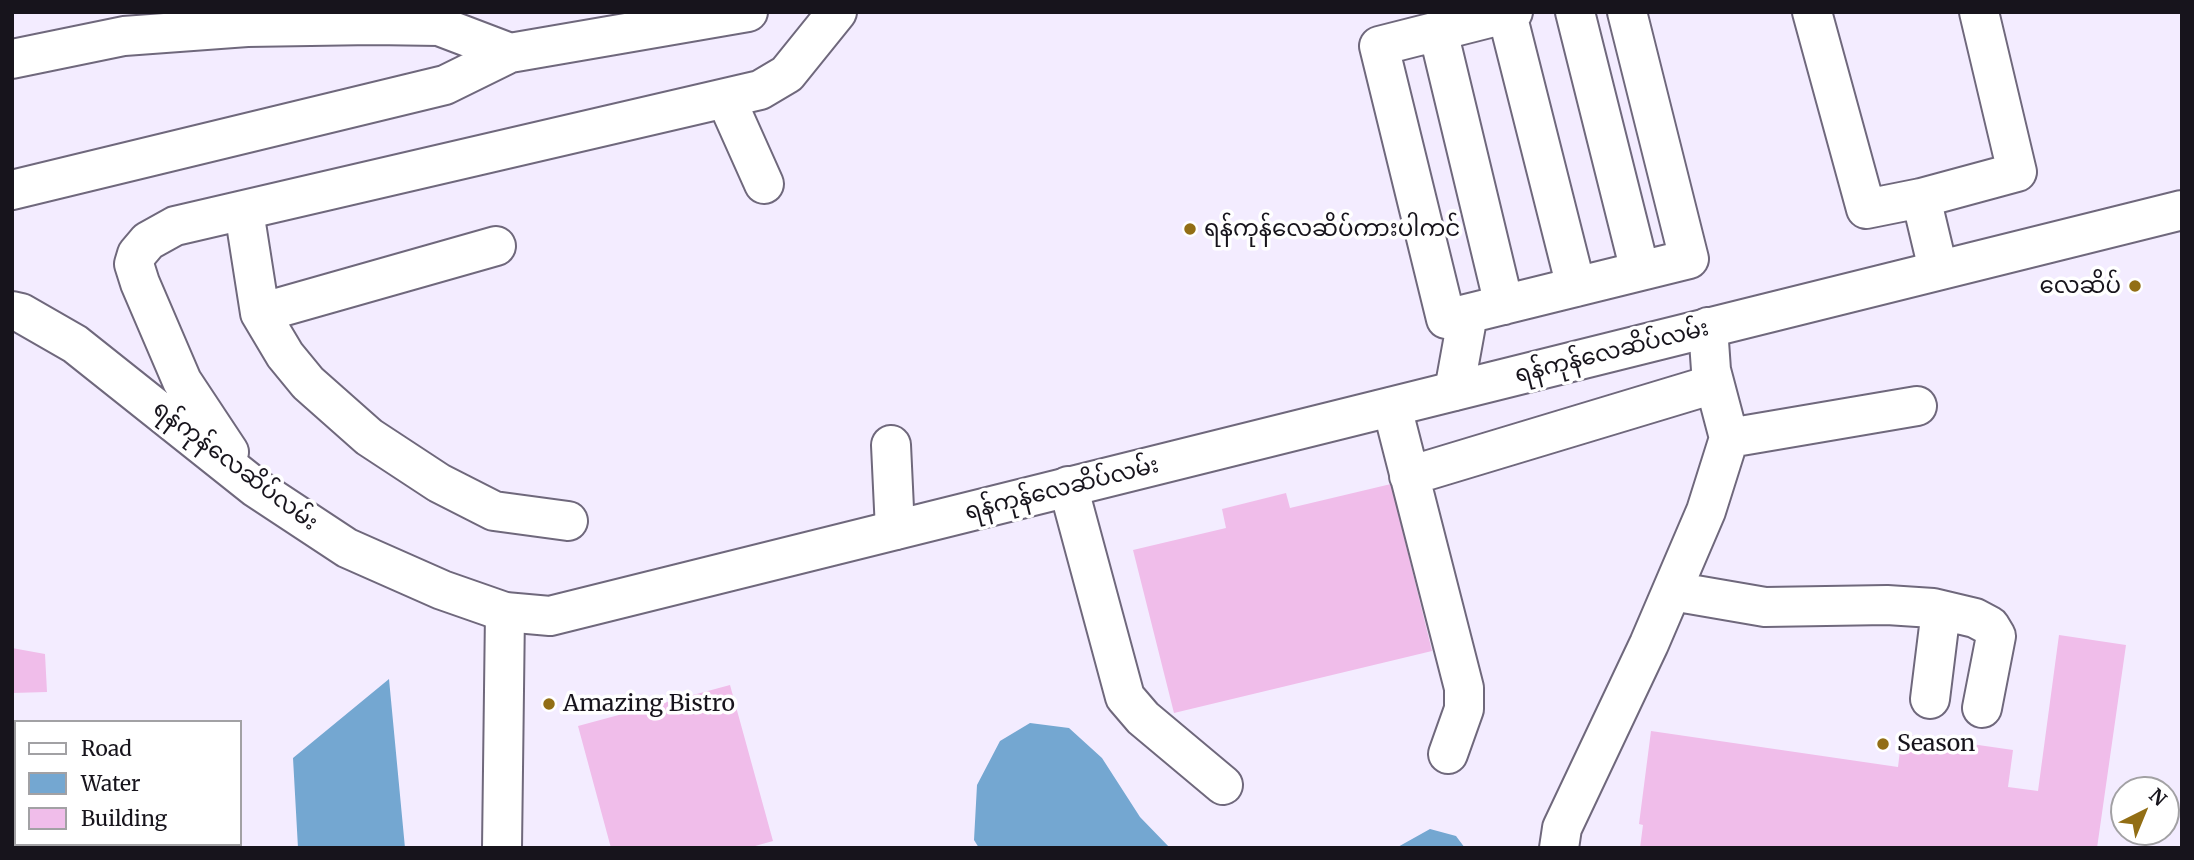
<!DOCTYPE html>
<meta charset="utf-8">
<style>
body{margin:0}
#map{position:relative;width:2194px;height:860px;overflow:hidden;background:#f3ecff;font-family:Merriweather,serif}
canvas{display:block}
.frame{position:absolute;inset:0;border:14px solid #17141c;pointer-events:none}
.legend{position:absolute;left:14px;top:720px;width:228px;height:126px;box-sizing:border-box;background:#fff;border:2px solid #a2a1a4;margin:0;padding:9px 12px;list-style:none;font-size:21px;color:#17141c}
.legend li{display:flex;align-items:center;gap:14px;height:35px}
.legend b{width:35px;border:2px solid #a2a1a4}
.north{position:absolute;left:2110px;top:776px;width:70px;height:70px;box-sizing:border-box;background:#fff;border:2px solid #a2a1a4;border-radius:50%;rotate:43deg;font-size:19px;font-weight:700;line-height:28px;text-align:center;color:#17141c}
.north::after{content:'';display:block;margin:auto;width:24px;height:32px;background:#926e15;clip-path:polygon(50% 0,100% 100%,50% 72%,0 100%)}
</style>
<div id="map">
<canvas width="2194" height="860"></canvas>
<div class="frame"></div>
<ul class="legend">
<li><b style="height:9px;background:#fff"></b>Road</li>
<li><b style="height:19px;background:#74a7d1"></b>Water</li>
<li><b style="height:19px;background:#f0bdea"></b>Building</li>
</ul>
<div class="north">N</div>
</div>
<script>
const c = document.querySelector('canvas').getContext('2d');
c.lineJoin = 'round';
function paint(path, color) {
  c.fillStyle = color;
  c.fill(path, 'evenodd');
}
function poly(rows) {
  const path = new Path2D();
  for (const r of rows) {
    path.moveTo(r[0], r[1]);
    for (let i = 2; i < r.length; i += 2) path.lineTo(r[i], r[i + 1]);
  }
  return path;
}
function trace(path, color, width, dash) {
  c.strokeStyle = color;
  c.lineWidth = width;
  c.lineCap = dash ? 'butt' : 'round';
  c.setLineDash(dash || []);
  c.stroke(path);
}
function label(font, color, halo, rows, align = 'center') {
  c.font = font + ' Merriweather,"Noto Sans Myanmar",serif';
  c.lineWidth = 7;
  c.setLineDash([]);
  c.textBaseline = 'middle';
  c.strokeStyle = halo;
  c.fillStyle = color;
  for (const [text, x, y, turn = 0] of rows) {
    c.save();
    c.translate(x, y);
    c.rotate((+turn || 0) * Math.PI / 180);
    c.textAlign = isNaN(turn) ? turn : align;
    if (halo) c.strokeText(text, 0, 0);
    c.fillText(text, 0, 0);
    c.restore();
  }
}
paint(poly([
 [389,679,405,848,298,848,293,758],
 [1030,723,1069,728,1102,758,1140,817,1170,848,979,848,974,840,977,785,1000,741],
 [1430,829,1456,836,1465,848,1396,848]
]), '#74a7d1');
paint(poly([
 [1391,484,1432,651,1174,713,1133,550,1226,528,1222,509,1286,493,1290,508],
 [2059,635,2126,645,2097,848,1640,848,1643,825,1639,824,1651,731,1898,767,1902,734,2013,750,2008,787,2038,791],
 [12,648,45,654,47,692,12,693],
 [730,685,773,841,748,848,611,848,578,726],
 [106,844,161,844,161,848,107,848]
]), '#f0bdea');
const minor = poly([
 [1513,12,1379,46,1446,319,1689,259,1627,12],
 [1575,12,1640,271],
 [1812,12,1866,209,1921,198,2017,172,1979,12],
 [1507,14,1576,287],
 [1438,31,1504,305],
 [726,99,764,184],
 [1921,198,1938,269],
 [244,211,260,313,285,355,308,383,369,437,439,483,494,511,568,521],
 [260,313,496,246],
 [1454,391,1468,314],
 [1392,407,1464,688,1464,709,1448,754],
 [1729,438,1917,406],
 [891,445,895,530],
 [1409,476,1714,384],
 [1068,486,1125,697,1143,718,1223,785],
 [1672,591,1765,607,1887,605,1933,608,1975,618,1990,626,1996,636,1982,708],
 [1930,699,1941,610],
 [12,817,16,819],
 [52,844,55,848],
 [502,848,505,612],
 [1559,848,1562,828,1649,644,1706,511,1729,438,1711,370,1708,327]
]);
const major = poly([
 [12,59,124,36,247,27,373,25,439,26,510,53],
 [12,190,445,85,510,53,748,12],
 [12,311,21,313,75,344,256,488,347,548,442,590,505,612,550,616,2182,210],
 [229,452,182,381,140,283,134,264,137,254,148,241,175,226,760,90,787,74,837,12]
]);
trace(minor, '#6f687c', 42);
trace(major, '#6f687c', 42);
trace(minor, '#fff', 38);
trace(major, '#fff', 38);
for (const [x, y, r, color] of [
 [1190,229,7,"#926e15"],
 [2135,286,7,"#926e15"],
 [549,704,7,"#926e15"],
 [1883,744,7,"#926e15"]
]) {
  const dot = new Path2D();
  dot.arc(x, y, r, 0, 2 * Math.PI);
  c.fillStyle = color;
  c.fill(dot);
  trace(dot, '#fff', 2.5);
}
label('23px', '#17141c', '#fff', [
 ["ရန်ကုန်လေဆိပ်ကားပါကင်",1204,229],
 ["လေဆိပ်",2121,286,"right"],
 ["Amazing Bistro",563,704],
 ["Season",1897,744]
], 'left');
label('23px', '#17141c', '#fff', [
 ["ရန်ကုန်လေဆိပ်လမ်း",1612,352,-14],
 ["ရန်ကုန်လေဆိပ်လမ်း",235,466,37],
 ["ရန်ကုန်လေဆိပ်လမ်း",1062,489,-14]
]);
</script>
